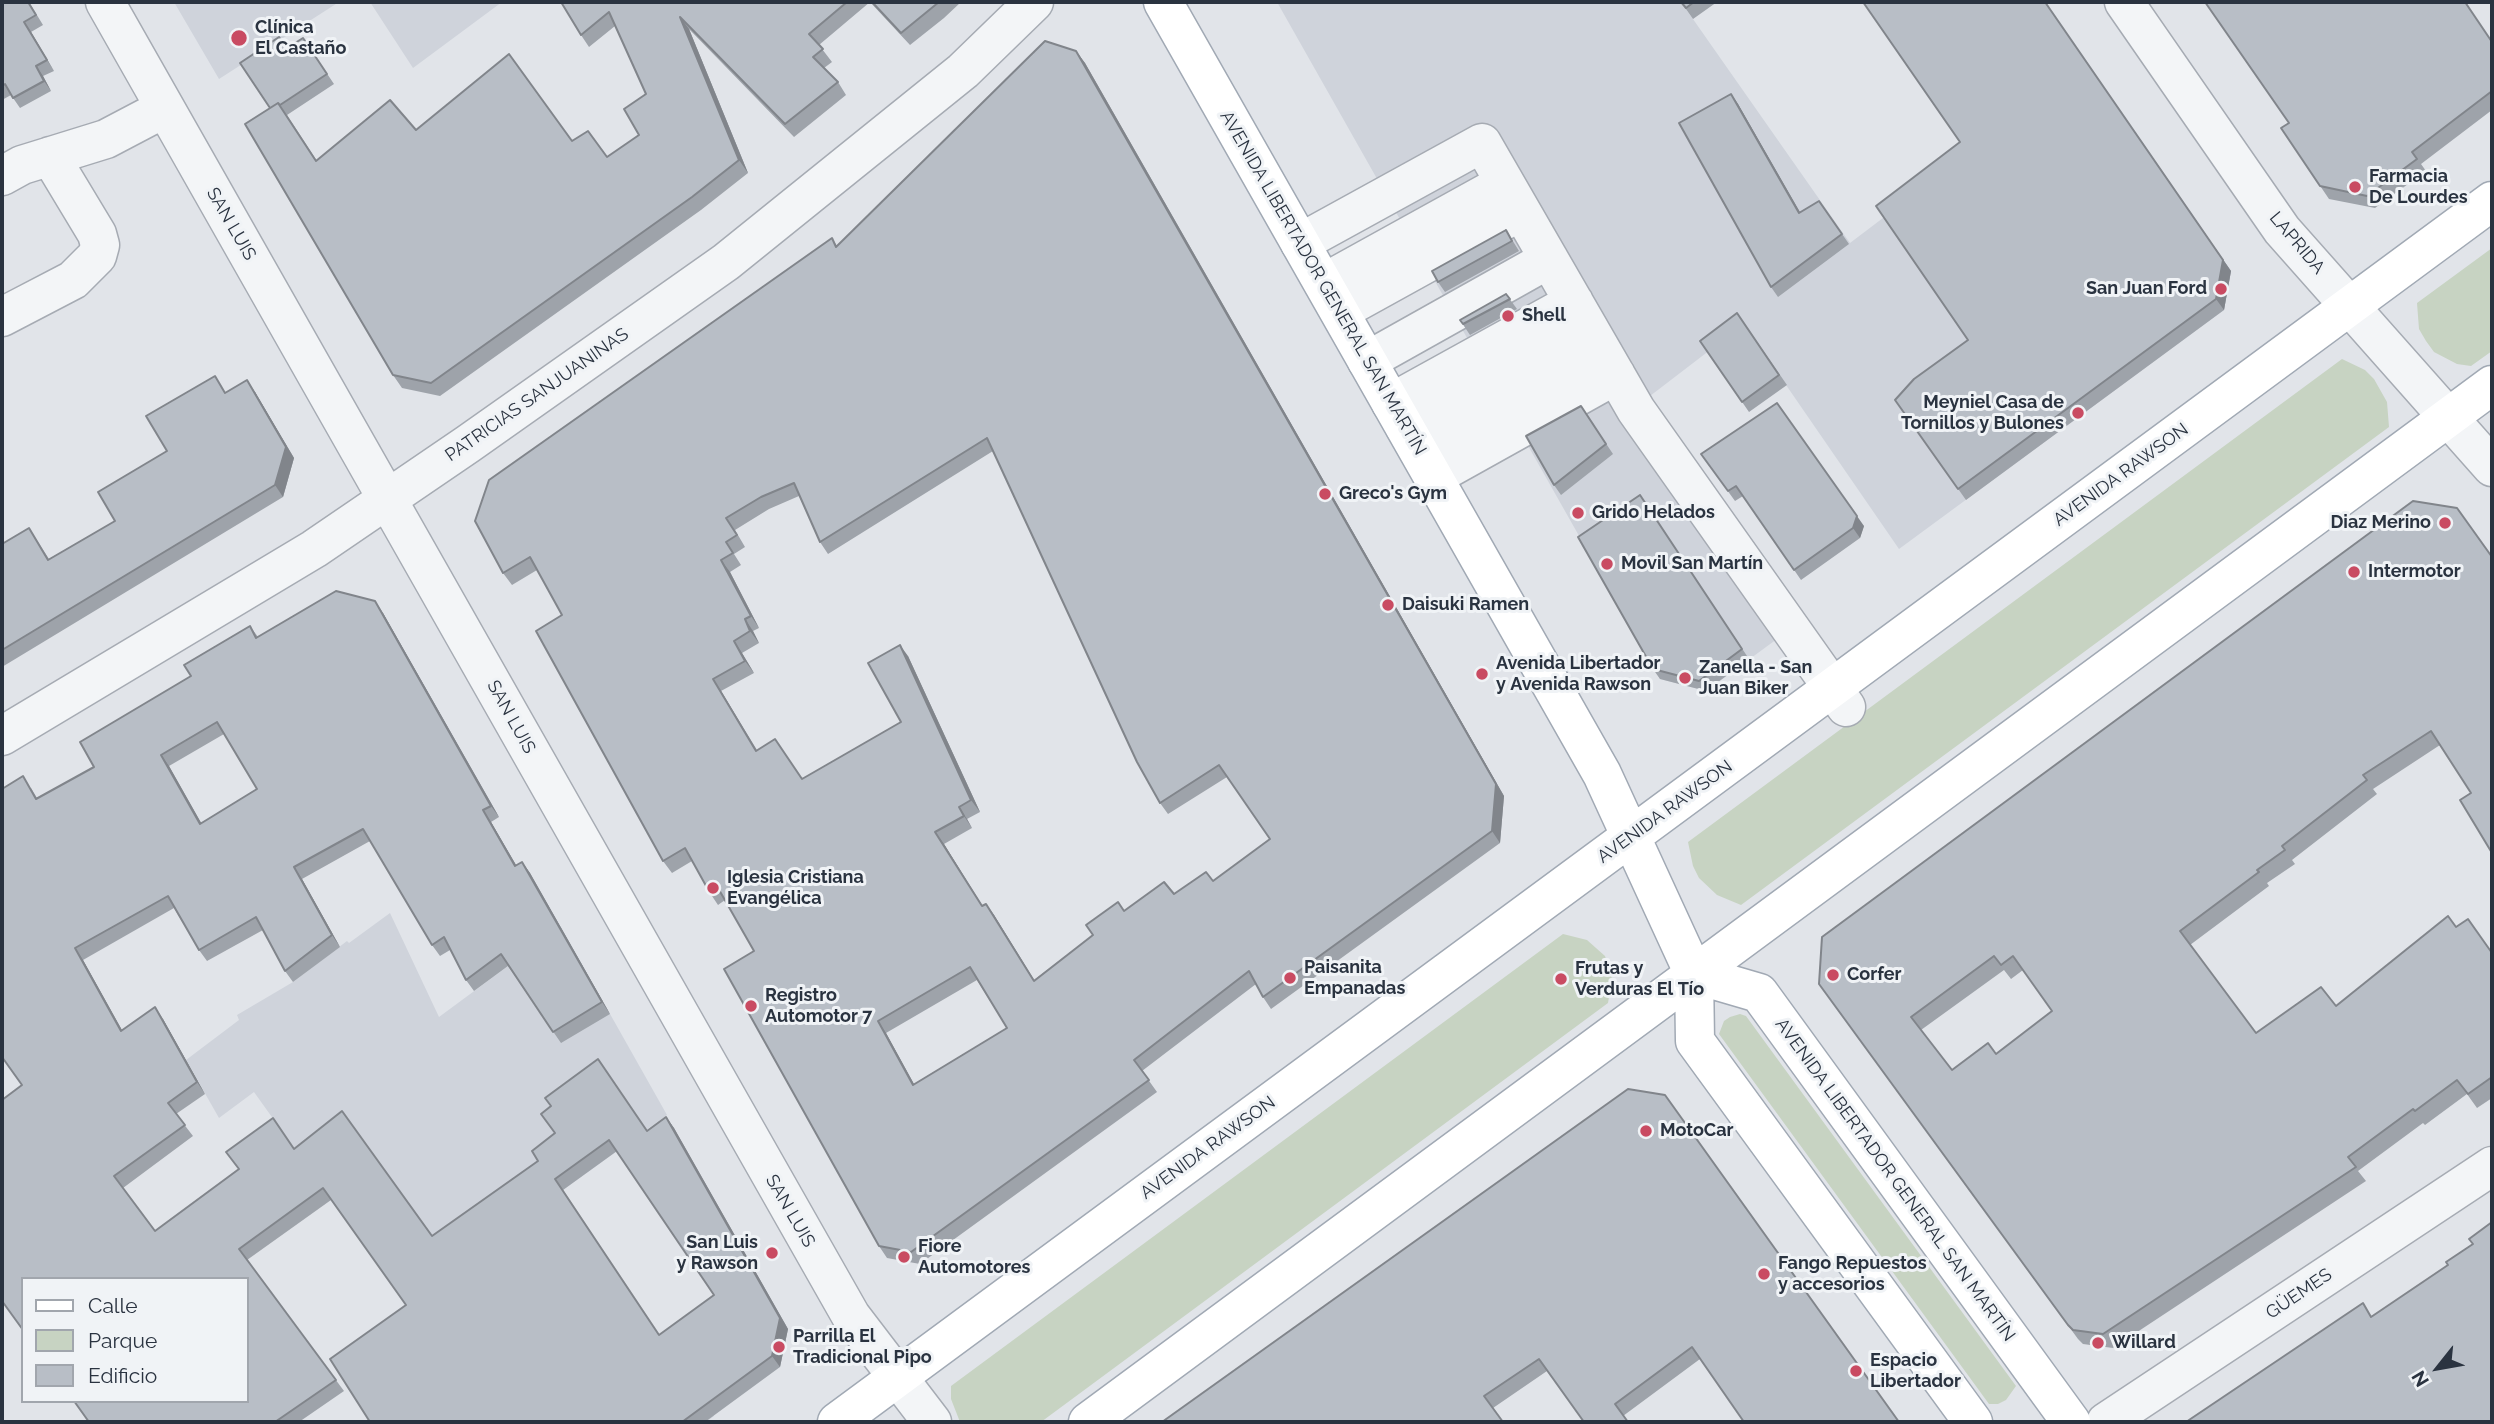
<!DOCTYPE html>
<meta charset="utf-8">
<style>
body{margin:0}
#map{position:relative;width:2494px;height:1424px;overflow:hidden;background:#e1e4e9;font-family:Raleway,sans-serif}
canvas{display:block}
.frame{position:absolute;inset:0;border:4px solid #2a3340;pointer-events:none}
.legend{position:absolute;left:21px;top:1277px;width:228px;height:126px;box-sizing:border-box;background:#f0f3f6;border:2px solid #a1a6ad;margin:0;padding:9px 12px;list-style:none;font-size:21px;color:#2a3340}
.legend li{display:flex;align-items:center;gap:14px;height:35px}
.legend b{width:35px;border:2px solid #a1a6ad}
.north{position:absolute;left:2403px;top:1333px;width:70px;height:70px;-webkit-text-stroke:5px #f0f3f6;paint-order:stroke;rotate:239deg;font-size:19px;font-weight:700;line-height:28px;text-align:center;color:#2a3340}
.north::after{content:'';display:block;margin:auto;width:24px;height:32px;background:#2a3340;clip-path:polygon(50% 0,100% 100%,50% 72%,0 100%)}
</style>
<div id="map">
<canvas width="2494" height="1424"></canvas>
<div class="frame"></div>
<ul class="legend">
<li><b style="height:9px;background:#fff"></b>Calle</li>
<li><b style="height:19px;background:#c7d3c2"></b>Parque</li>
<li><b style="height:19px;background:#b8bec6"></b>Edificio</li>
</ul>
<div class="north">N</div>
</div>
<script>
const c = document.querySelector('canvas').getContext('2d');
c.lineJoin = 'round';
function paint(path, color) {
  c.fillStyle = color;
  c.fill(path, 'evenodd');
}
function poly(rows) {
  const path = new Path2D();
  for (const r of rows) {
    path.moveTo(r[0], r[1]);
    for (let i = 2; i < r.length; i += 2) path.lineTo(r[i], r[i + 1]);
  }
  return path;
}
function trace(path, color, width, dash) {
  c.strokeStyle = color;
  c.lineWidth = width;
  c.lineCap = dash ? 'butt' : 'round';
  c.setLineDash(dash || []);
  c.stroke(path);
}
function label(font, color, halo, rows, align = 'center') {
  c.font = font + ' Raleway,sans-serif';
  c.lineWidth = 6;
  c.setLineDash([]);
  c.textBaseline = 'middle';
  c.strokeStyle = halo;
  c.fillStyle = color;
  for (const [text, x, y, turn = 0] of rows) {
    c.save();
    c.translate(x, y);
    c.rotate((+turn || 0) * Math.PI / 180);
    c.textAlign = isNaN(turn) ? turn : align;
    if (halo) c.strokeText(text, 0, 0);
    c.fillText(text, 0, 0);
    c.restore();
  }
}
paint(poly([
 [174,2,339,2,219,79],
 [370,2,502,2,413,68],
 [1277,2,1681,2,1850,243,2011,121,2005,112,2083,56,2231,271,2224,310,1899,549,1744,324,1650,396,1807,617,1706,691,1660,679],
 [390,913,439,1017,561,927,667,1115,563,1190,714,1416,706,1422,502,1422,427,1334,254,1092,219,1118,186,1060,239,1020,237,1015,293,982,347,941,349,943]
]), '#cfd3db');
paint(poly([
 [2492,248,2492,351,2471,366,2457,364,2434,352,2426,341,2419,329,2417,303],
 [2342,359,2365,370,2374,379,2387,402,2389,427,1741,905,1717,895,1699,878,1693,866,1688,842],
 [1563,934,1587,940,1605,956,1612,979,1608,1003,1041,1422,960,1422,951,1399,951,1386],
 [1740,1014,1746,1016,2016,1386,2006,1400,1998,1404,1989,1404,1719,1034,1724,1021,1730,1017]
]), '#c7d3c2');
const minor = poly([
 [105,2,851,1316,932,1422],
 [2124,2,2282,230,2492,467],
 [2,176,22,165,106,139,165,108],
 [1300,243,1482,143,1636,410,1846,707],
 [1324,283,1505,183],
 [1340,311,1521,211],
 [2,317,73,280,97,256,100,245,97,234,50,156],
 [1367,361,1549,259],
 [1391,403,1574,302],
 [1405,427,1587,326],
 [1419,451,1601,350],
 [1433,477,1616,375],
 [2,736,314,549,468,444,726,262,963,71,1034,2],
 [2106,1422,2492,1166]
]);
const major = poly([
 [1163,2,1602,774,1694,974,1695,1041,1973,1422],
 [1694,974,1759,993,2071,1422],
 [837,1422,2492,201],
 [1088,1422,2492,385]
]);
trace(minor, '#a6abb3', 41);
trace(major, '#a1a9b4', 41);
trace(minor, '#f3f5f7', 38);
trace(major, '#fff', 38);
paint(poly([
 [2,2,29,2,43,25,31,32,54,71,43,76,51,91,20,108,11,95,2,100],
 [561,2,961,2,944,18,910,45,870,2,819,45,832,62,824,68,838,82,846,95,794,137,689,29,748,173,701,210,440,396,402,388,393,375,270,108,287,48,303,38,334,84,287,115,317,161,416,130,572,141,607,157,639,135,646,94,615,26,589,47,581,35],
 [1681,2,1717,2,1693,19],
 [2045,2,2231,271,2224,310,1966,500,1895,400,1968,340,1960,142],
 [2492,41,2492,110,2421,164,2426,171,2375,208,2329,199,2281,128,2289,123],
 [1076,51,1085,63,1504,796,1500,843,1271,1009,1263,997,1256,984,1142,1071,1157,1092,920,1264,887,1258,879,1246,754,951,725,900,718,905,710,893,692,861,672,873,663,861,562,615,537,570,512,585,503,573,832,238,837,246],
 [993,451,1160,803,1168,814,1227,777,1270,839,1213,881,1124,911,1086,925,1093,935,1034,980,994,915,986,904,982,906,944,844,972,828,967,819,980,812,908,656,901,722,802,779,757,750,721,691,754,673,742,653,759,643,753,631,759,628,730,572,741,565,734,554,745,547,735,530,769,509,799,496,820,542,828,554],
 [977,980,1007,1028,914,1084,886,1033],
 [1731,94,1738,104,1800,212,1819,201,1849,244,1778,297,1771,287],
 [1506,230,1519,251,1445,292,1438,282],
 [1506,294,1517,309,1470,335,1460,320],
 [1737,313,1787,385,1749,412,1700,341],
 [255,392,294,458,283,497,2,667,2,544,29,528,49,559,115,521,167,451,226,393],
 [1581,406,1613,454,1561,495,1554,485],
 [1701,454,1864,526,1860,538,1801,580,1743,496,1735,501],
 [1640,495,1749,659,1706,691,1660,679,1653,669],
 [2413,501,2471,793,2440,745,2373,789,2377,794,2292,860,2295,864,2267,883,2269,886,2190,945,2256,1033,2336,1006,2456,927,2492,953,2492,1098,2477,1108,2467,1094,2425,1125,2423,1123,2358,1171,2366,1181,2113,1348,2083,1344,2078,1339,1819,984],
 [2004,970,2011,979,2023,970,2052,1011,1996,1054,1952,1070,1921,1030],
 [383,613,499,817,491,822,516,865,522,862,530,873,610,1014,561,1043,508,966,474,991,466,980,450,950,440,956,432,945,370,841,302,879,340,947,293,982,285,971,263,930,207,961,199,950,174,908,83,960,122,1030,163,1019,205,1094,176,1114,193,1136,123,1188,155,1231,294,1148,432,1236,538,1161,532,1151,647,1131,666,1117,674,1128,788,1329,780,1367,705,1422,370,1422,406,1305,331,1200,247,1260,344,1391,299,1422,89,1422,23,1279,22,1085,31,788,37,798,94,767,250,626,258,637],
 [224,734,257,789,201,823,169,766],
 [617,1151,714,1295,659,1335,563,1190],
 [1628,1089,1700,1359,1623,1416,1547,1371,1493,1408,1162,1422]
]), '#9ea3aa');
paint(poly([
 [2045,2,2231,271,2224,310,2216,299],
 [680,17,689,29,748,173,739,160],
 [24,22,31,32,54,71,47,60],
 [1076,51,1085,63,1504,796,1500,843,1492,831],
 [36,66,43,76,51,91,44,81],
 [1731,94,1738,104,1806,223,1799,213],
 [247,380,255,392,294,458,283,497,275,485],
 [1857,516,1864,526,1860,538,1853,528],
 [721,560,730,572,759,628,751,616],
 [375,601,383,613,499,817,491,806],
 [745,619,753,631,759,643,750,631],
 [734,641,742,653,754,673,745,661],
 [900,645,908,656,980,812,971,800],
 [713,679,721,691,764,763,756,751],
 [161,755,169,766,208,835,200,824],
 [959,807,967,819,972,828,964,816],
 [483,810,491,822,523,877,515,866],
 [935,832,944,844,990,918,982,906],
 [522,862,530,873,610,1014,602,1002],
 [294,867,302,879,340,947,332,935],
 [986,904,994,915,1042,993,1034,981],
 [75,948,83,960,129,1043,121,1031],
 [155,1007,163,1019,205,1094,197,1082],
 [878,1021,886,1033,921,1097,913,1085],
 [666,1117,674,1128,788,1329,780,1367,772,1356]
]), '#81858b');
const building = poly([
 [2,2,28,2,36,15,24,22,47,60,36,66,44,81,13,98,5,84,2,86,2,2],
 [561,2,847,2,809,34,823,49,813,57,838,82,785,124,680,17,739,160,692,197,431,383,393,375,245,124,278,103,316,161,390,100,416,130,509,54,572,141,588,131,607,157,639,135,624,109,646,94,609,12,581,35,561,2],
 [872,2,939,2,901,33,872,2],
 [1681,2,1694,2,1686,8,1681,2],
 [1863,2,2045,2,2223,260,2216,299,1958,489,1895,400,1914,379,1968,340,1876,206,1960,142,1863,2],
 [2205,2,2465,2,2492,42,2492,91,2412,152,2417,159,2367,196,2320,186,2281,128,2289,123,2205,2],
 [279,37,287,48,303,38,327,74,280,105,278,103,270,108,240,63,279,37],
 [1045,41,1076,51,1496,784,1492,831,1263,997,1249,971,1134,1060,1149,1080,911,1252,879,1246,724,969,754,951,718,888,710,893,685,848,663,861,536,631,562,615,530,557,503,573,475,521,489,480,832,238,836,247,1045,41],
 [987,438,1137,762,1160,803,1219,765,1270,839,1213,881,1206,872,1174,894,1164,882,1124,911,1118,902,1086,925,1093,935,1034,981,986,904,982,906,935,832,964,816,959,807,971,800,900,645,868,663,901,722,802,779,775,739,756,751,713,679,745,661,734,641,750,631,745,619,751,616,721,560,733,553,726,542,737,535,726,518,761,497,794,483,820,542,987,438],
 [970,967,1007,1028,913,1085,878,1021,970,967],
 [1731,94,1799,213,1819,201,1842,234,1771,287,1679,123,1731,94],
 [1506,230,1512,241,1438,282,1432,271,1506,230],
 [1506,294,1510,299,1463,324,1460,320,1506,294],
 [1737,313,1779,375,1742,402,1700,341,1737,313],
 [215,376,225,393,247,380,286,447,275,485,2,650,2,544,29,528,48,560,115,521,98,492,167,451,146,416,215,376],
 [1777,403,1857,516,1853,528,1794,570,1736,486,1728,491,1701,454,1777,403],
 [1581,406,1606,444,1554,485,1526,436,1581,406],
 [1640,495,1742,649,1699,681,1653,669,1578,537,1640,495],
 [2413,501,2457,508,2492,557,2492,853,2460,800,2471,793,2431,731,2363,775,2367,780,2282,846,2285,850,2257,870,2259,872,2180,931,2256,1033,2321,987,2336,1006,2448,916,2456,927,2468,919,2492,953,2492,1077,2468,1094,2457,1080,2415,1111,2413,1109,2348,1157,2356,1167,2103,1334,2073,1330,2068,1325,1819,984,1822,937,2413,501],
 [1994,956,2001,965,2013,956,2052,1011,1996,1054,1988,1043,1952,1070,1911,1017,1994,956],
 [336,591,375,601,491,806,483,810,515,866,522,862,602,1002,553,1032,501,954,466,980,444,937,432,945,363,829,294,867,332,935,285,971,256,917,199,950,168,896,75,948,121,1031,155,1007,197,1082,168,1103,185,1125,114,1176,155,1231,239,1169,226,1152,273,1118,294,1149,342,1111,432,1236,538,1161,532,1151,555,1133,541,1114,551,1106,545,1098,598,1059,647,1131,666,1117,780,1318,772,1356,682,1422,370,1422,330,1359,406,1305,323,1188,239,1249,336,1380,275,1422,89,1422,74,1401,247,1401,247,1279,23,1279,23,1330,2,1301,2,1100,22,1085,2,1057,2,789,23,776,36,799,94,767,80,742,191,676,184,665,250,626,256,638,336,591],
 [217,722,257,789,200,824,161,755,217,722],
 [609,1140,714,1295,659,1335,555,1179,609,1140],
 [1628,1089,1665,1095,1899,1422,1744,1422,1692,1347,1615,1404,1628,1422,1584,1422,1539,1359,1484,1396,1503,1422,1162,1422,1628,1089],
 [2492,1222,2492,1422,2186,1422,2363,1303,2371,1317,2448,1265,2446,1262,2473,1244,2469,1239,2492,1222]
]);
paint(building, '#b8bec6');
trace(building, '#81858b', 2);
for (const [x, y, r, color] of [
 [239,38,9,"#c94b62"],
 [2355,187,7,"#c94b62"],
 [2221,289,7,"#c94b62"],
 [1508,316,7,"#c94b62"],
 [2078,413,7,"#c94b62"],
 [1325,494,7,"#c94b62"],
 [1578,513,7,"#c94b62"],
 [2445,523,7,"#c94b62"],
 [1607,564,7,"#c94b62"],
 [2354,572,7,"#c94b62"],
 [1388,605,7,"#c94b62"],
 [1482,674,7,"#c94b62"],
 [1685,678,7,"#c94b62"],
 [713,888,7,"#c94b62"],
 [1833,975,7,"#c94b62"],
 [1290,978,7,"#c94b62"],
 [1561,979,7,"#c94b62"],
 [751,1006,7,"#c94b62"],
 [1646,1131,7,"#c94b62"],
 [772,1253,7,"#c94b62"],
 [904,1257,7,"#c94b62"],
 [1764,1274,7,"#c94b62"],
 [2098,1343,7,"#c94b62"],
 [779,1347,7,"#c94b62"],
 [1856,1371,7,"#c94b62"]
]) {
  const dot = new Path2D();
  dot.arc(x, y, r, 0, 2 * Math.PI);
  c.fillStyle = color;
  c.fill(dot);
  trace(dot, '#f0f3f6', 2.5);
}
label('bold 18px', '#2a3340', '#f0f3f6', [
 ["Clínica",255,28],
 ["El Castaño",255,49],
 ["Farmacia",2369,177],
 ["De Lourdes",2369,198],
 ["San Juan Ford",2207,289,"right"],
 ["Shell",1522,316],
 ["Meyniel Casa de",2064,403,"right"],
 ["Tornillos y Bulones",2064,424,"right"],
 ["Greco's Gym",1339,494],
 ["Grido Helados",1592,513],
 ["Diaz Merino",2431,523,"right"],
 ["Movil San Martín",1621,564],
 ["Intermotor",2368,572],
 ["Daisuki Ramen",1402,605],
 ["Avenida Libertador",1496,664],
 ["y Avenida Rawson",1496,685],
 ["Zanella - San",1699,668],
 ["Juan Biker",1699,689],
 ["Iglesia Cristiana",727,878],
 ["Evangélica",727,899],
 ["Paisanita",1304,968],
 ["Empanadas",1304,989],
 ["Frutas y",1575,969],
 ["Verduras El Tío",1575,990],
 ["Corfer",1847,975],
 ["Registro",765,996],
 ["Automotor 7",765,1017],
 ["MotoCar",1660,1131],
 ["San Luis",758,1243,"right"],
 ["y Rawson",758,1264,"right"],
 ["Fiore",918,1247],
 ["Automotores",918,1268],
 ["Fango Repuestos",1778,1264],
 ["y accesorios",1778,1285],
 ["Parrilla El",793,1337],
 ["Tradicional Pipo",793,1358],
 ["Willard",2112,1343],
 ["Espacio",1870,1361],
 ["Libertador",1870,1382]
], 'left');
label('18px', '#2a3340', '#f0f3f6', [
 ["SAN LUIS",231,224,60],
 ["LAPRIDA",2297,243,50],
 ["AVENIDA LIBERTADOR GENERAL SAN MARTÍN",1323,283,60],
 ["PATRICIAS SANJUANINAS",537,395,-35],
 ["AVENIDA RAWSON",2121,475,-36],
 ["SAN LUIS",511,717,61],
 ["AVENIDA RAWSON",1665,812,-36],
 ["AVENIDA RAWSON",1208,1148,-36],
 ["AVENIDA LIBERTADOR GENERAL SAN MARTÍN",1895,1180,54],
 ["SAN LUIS",790,1211,60],
 ["GÜEMES",2299,1294,-34]
]);
</script>
